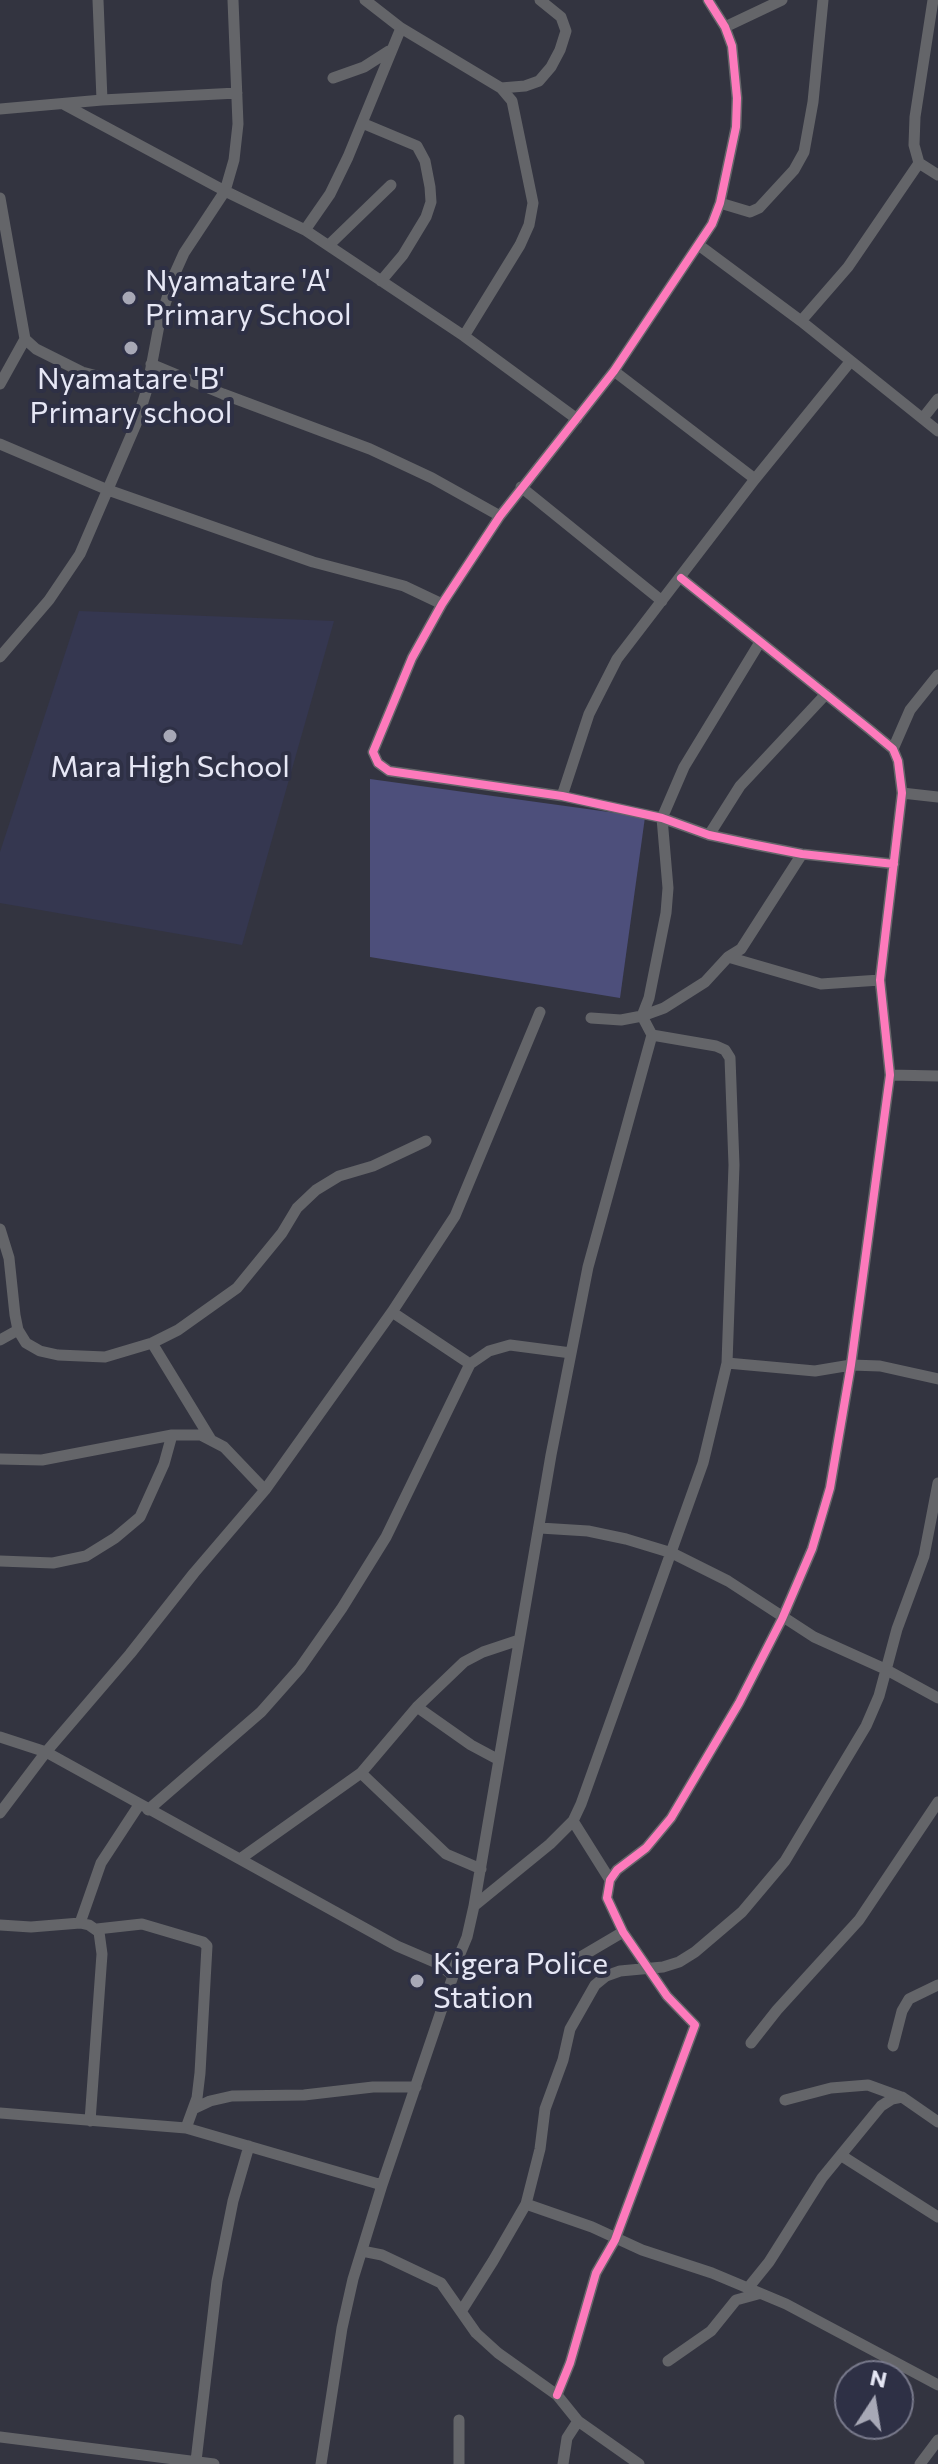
<!DOCTYPE html>
<style>
body{margin:0}
#map{position:relative;width:938px;height:2464px;overflow:hidden;background:#333440;font-family:Commissioner,sans-serif}
canvas{display:block}
.north{position:absolute;left:834px;top:2360px;width:80px;height:80px;box-sizing:border-box;background:#2e3045;border:2px solid #78798b;border-radius:50%;rotate:12deg;font-size:22px;font-weight:700;line-height:32px;text-align:center;color:#e6e7f5}
.north::after{content:'';display:block;margin:auto;width:28px;height:36px;background:#a7a8b6;clip-path:polygon(50% 0,100% 100%,50% 72%,0 100%)}
</style>
<div id="map">
<canvas width="938" height="2464"></canvas>
<div class="north">N</div>
</div>
<script>
const c = document.querySelector('canvas').getContext('2d');
c.lineJoin = 'round';
function paint(path, color) {
  c.fillStyle = color;
  c.fill(path, 'evenodd');
}
function poly(rows) {
  const path = new Path2D();
  for (const r of rows) {
    path.moveTo(r[0], r[1]);
    for (let i = 2; i < r.length; i += 2) path.lineTo(r[i], r[i + 1]);
  }
  return path;
}
function trace(path, color, width, dash) {
  c.strokeStyle = color;
  c.lineWidth = width;
  c.lineCap = dash ? 'butt' : 'round';
  c.setLineDash(dash || []);
  c.stroke(path);
}
function label(font, color, halo, rows, align = 'center') {
  c.font = font + ' Commissioner,sans-serif';
  c.lineWidth = 8;
  c.setLineDash([]);
  c.textBaseline = 'middle';
  c.strokeStyle = halo;
  c.fillStyle = color;
  for (const [text, x, y, turn = 0] of rows) {
    c.save();
    c.translate(x, y);
    c.rotate((+turn || 0) * Math.PI / 180);
    c.textAlign = isNaN(turn) ? turn : align;
    if (halo) c.strokeText(text, 0, 0);
    c.fillText(text, 0, 0);
    c.restore();
  }
}
paint(poly([
 [79,611,334,621,242,945,0,903,0,852]
]), '#353750');
paint(poly([
 [370,779,645,817,620,998,370,957]
]), '#4d4f7b');
trace(poly([
 [98,0,102,100],
 [365,0,401,28,501,88,512,101,533,203,529,225,520,245,464,336],
 [708,0,725,27,732,46,737,98,736,127,720,203,712,224,614,371,500,516,442,604,412,658,373,752,378,763,389,771,562,796,662,818,709,835,751,844,802,854,894,864],
 [933,0,915,117,914,145,919,163,938,175],
 [725,27,782,0],
 [333,78,364,67,389,51],
 [501,88,525,86,539,81,551,67,560,50,566,31,561,17,540,0],
 [65,105,225,191,305,230,464,336,577,419],
 [0,109,102,100,237,93],
 [362,123,417,146,425,161,430,187,431,202,426,217,403,255,381,281],
 [0,198,25,339,36,349,82,372,147,389],
 [720,203,750,212,759,208,794,170,804,152,813,102,823,0],
 [305,230,330,194,348,157,401,28],
 [329,245,391,185],
 [700,246,801,321,938,431],
 [801,321,848,267,919,163],
 [151,364,223,394,370,449,432,478,500,516],
 [614,371,755,479],
 [0,384,25,339],
 [923,418,938,399],
 [0,444,108,490,313,562,404,586,442,604],
 [521,487,662,601],
 [0,657,49,600,80,554,136,424,147,389,160,320,175,273,184,253,225,191,234,160,238,124,233,0],
 [893,749,910,710,938,675],
 [902,793,938,797],
 [562,796,589,714,617,659,755,479,850,362],
 [709,835,740,786,826,694],
 [728,957,741,949,802,854],
 [591,1018,621,1020,642,1016,649,998,666,913,668,888,662,818,684,767,760,642],
 [890,1075,938,1076],
 [0,1229,9,1258,15,1315,18,1330,26,1343,40,1351,58,1355,105,1357,152,1343,178,1330,237,1288,282,1233,297,1208,316,1190,339,1176,373,1166,426,1141],
 [392,1312,470,1364],
 [0,1340,18,1330],
 [152,1343,210,1438],
 [727,1363,815,1371,851,1365,880,1366,938,1379],
 [0,1459,42,1460,172,1435,201,1435,224,1447,265,1490],
 [540,1528,588,1531,626,1539,672,1553,728,1581,814,1637,885,1669,938,1698],
 [0,1561,53,1563,86,1556,115,1538,140,1517,164,1464,172,1435],
 [417,1707,471,1745,499,1760],
 [0,1737,46,1752,397,1946,439,1964,453,1976,382,2185,353,2279,342,2328,321,2464],
 [361,1773,446,1854,481,1869],
 [148,1810,261,1712,300,1668,342,1608,386,1537,470,1364,489,1351,510,1345,571,1353],
 [0,1813,46,1752,130,1654,194,1573,265,1490,392,1312,455,1216,540,1012],
 [573,1821,610,1880],
 [240,1859,361,1773,417,1707,464,1662,483,1652,519,1640],
 [474,1906,550,1844,573,1821,581,1804,703,1463,727,1363,734,1165,730,1058,725,1050,716,1046,652,1035],
 [80,1923,101,1863,139,1805],
 [0,1925,31,1927,80,1923,89,1925,99,1932,102,1954,90,2121],
 [97,1929,142,1924,203,1942,207,1946,200,2073,197,2098,186,2128],
 [572,1962,623,1932],
 [452,1973,467,1937,474,1906,551,1455,588,1267,652,1035,642,1016,664,1008,705,982,728,957,821,984,880,980],
 [751,2043,777,2010,859,1920,938,1802],
 [893,2046,902,2011,909,1999,938,1985],
 [785,2100,831,2088,868,2085,901,2097],
 [193,2109,210,2101,232,2096,304,2095,373,2087,416,2087],
 [0,2113,186,2128,382,2185],
 [842,2156,938,2217],
 [526,2204,592,2227,642,2250,712,2273,786,2304,938,2385],
 [362,2251,382,2255,441,2283,476,2333,498,2353,557,2395,578,2421,639,2464],
 [748,2288,769,2262,822,2178,881,2106,892,2099,902,2097,938,2122],
 [462,2310,493,2261,526,2204,540,2149,545,2109,563,2060,570,2029,595,1985,606,1976,620,1971,663,1967,679,1962,695,1952,742,1912,785,1861,866,1726,879,1696,897,1629,924,1556,938,1483],
 [668,2361,711,2331,736,2300,758,2294],
 [557,2395,570,2363,596,2273,615,2240,695,2025,667,1996,623,1932,607,1898,610,1880,617,1870,646,1848,671,1818,739,1703,782,1619,812,1549,830,1488,851,1365,890,1075,880,980,902,793,898,761,893,749,869,729,681,578],
 [459,2420,459,2464],
 [0,2437,214,2464],
 [196,2461,217,2281,233,2201,249,2146],
 [563,2464,567,2438,578,2421],
 [920,2464,938,2440]
]), '#646569', 11);
trace(poly([
 [708,0,725,27,732,46,737,98,736,127,720,203,712,224,614,371,500,516,442,604,412,658,373,752,378,763,389,771,562,796,662,818,709,835,751,844,802,854,894,864],
 [557,2395,570,2363,596,2273,615,2240,695,2025,667,1996,623,1932,607,1898,610,1880,617,1870,646,1848,671,1818,739,1703,782,1619,812,1549,830,1488,851,1365,890,1075,880,980,902,793,898,761,893,749,869,729,681,578]
]), '#fd7abc', 8);
for (const [x, y, r, color] of [
 [129,298,8,"#a7a8b6"],
 [131,348,8,"#a7a8b6"],
 [170,736,8,"#a7a8b6"],
 [417,1981,8,"#a7a8b6"]
]) {
  const dot = new Path2D();
  dot.arc(x, y, r, 0, 2 * Math.PI);
  c.fillStyle = color;
  c.fill(dot);
  trace(dot, '#2e3045', 3);
}
label('30px', '#e6e7f5', '#2e3045', [
 ["Nyamatare 'A'",145,281],
 ["Primary School",145,315],
 ["Nyamatare 'B'",131,379,"center"],
 ["Primary school",131,413,"center"],
 ["Mara High School",170,767,"center"],
 ["Kigera Police",433,1964],
 ["Station",433,1998]
], 'left');
</script>
